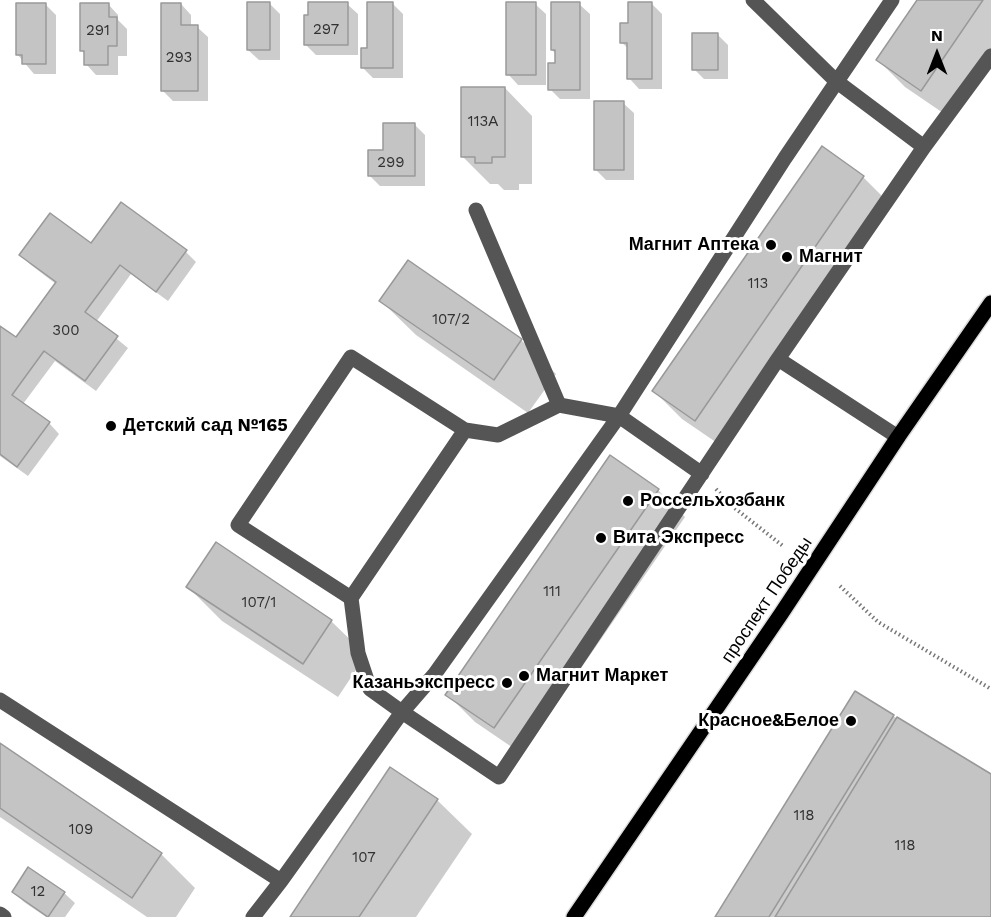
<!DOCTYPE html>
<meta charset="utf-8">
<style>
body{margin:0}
#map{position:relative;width:991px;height:917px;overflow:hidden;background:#fff;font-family:"Work Sans",sans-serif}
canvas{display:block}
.north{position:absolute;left:907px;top:24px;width:60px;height:60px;-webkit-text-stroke:4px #fff;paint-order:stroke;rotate:0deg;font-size:16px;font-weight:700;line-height:24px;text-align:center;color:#000}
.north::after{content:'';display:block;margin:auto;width:21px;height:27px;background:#000;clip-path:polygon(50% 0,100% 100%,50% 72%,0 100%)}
</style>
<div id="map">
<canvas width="991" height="917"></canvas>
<div class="north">N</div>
</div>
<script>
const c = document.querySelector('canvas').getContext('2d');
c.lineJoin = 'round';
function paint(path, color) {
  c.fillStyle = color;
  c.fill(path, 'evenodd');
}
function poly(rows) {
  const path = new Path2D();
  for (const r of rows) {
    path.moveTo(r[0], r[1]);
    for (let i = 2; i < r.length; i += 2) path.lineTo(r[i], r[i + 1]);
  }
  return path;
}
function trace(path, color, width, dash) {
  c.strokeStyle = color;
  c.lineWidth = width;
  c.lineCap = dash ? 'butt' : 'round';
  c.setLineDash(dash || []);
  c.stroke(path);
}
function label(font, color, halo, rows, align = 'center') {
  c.font = font + ' "Work Sans",sans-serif';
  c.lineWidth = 6;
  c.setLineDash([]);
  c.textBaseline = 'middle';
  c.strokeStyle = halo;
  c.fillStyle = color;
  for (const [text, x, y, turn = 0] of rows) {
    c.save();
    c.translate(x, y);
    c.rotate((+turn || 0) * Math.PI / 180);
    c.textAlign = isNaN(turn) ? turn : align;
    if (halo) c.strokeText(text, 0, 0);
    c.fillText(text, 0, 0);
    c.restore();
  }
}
paint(poly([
 [919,0,991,0,991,56,949,117,905,87,878,60],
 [45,4,56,15,56,74,34,74,17,54],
 [108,4,118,15,118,20,127,29,127,56,118,56,118,75,96,75,86,64,86,55,81,50],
 [181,4,191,15,191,27,197,27,208,37,208,101,173,101,162,90],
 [270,4,280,14,280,60,259,60,248,50],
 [347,4,358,14,358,55,316,55,305,44],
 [393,4,403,14,403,78,373,78,363,68,368,50],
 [535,4,546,14,546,85,518,85,508,74],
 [579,4,590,14,590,99,560,99,550,89,557,64,557,55,552,50],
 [652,4,662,14,662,89,639,89,629,78,629,49,621,42],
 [717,34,728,45,728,79,704,79,694,69],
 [505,88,532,116,532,184,519,184,519,190,504,190,498,184,490,184,463,157],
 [623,103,634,113,634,180,606,180,596,170],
 [414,124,425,135,425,186,380,186,370,176,385,151],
 [822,148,863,177,891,205,723,447,682,419,654,391],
 [121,204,186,252,196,262,168,301,131,274,96,322,128,348,96,391,55,361,23,404,49,423,59,434,28,476,0,456,0,328,16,339,56,284,31,265,21,255,91,245],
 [409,262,521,340,556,374,528,413,416,335,381,301],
 [658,490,685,517,522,754,475,722,447,694],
 [188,587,331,621,366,655,338,697,222,621],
 [893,716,991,776,991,917,716,917],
 [0,745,161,854,195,888,176,917,147,917,0,817],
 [391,769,437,800,472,834,416,917,292,917],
 [14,892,64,893,75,903,65,917,46,917,24,902]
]), '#0003');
const building = poly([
 [917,0,983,0,921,91,876,60,917,0],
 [247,2,270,2,270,50,247,50,247,2],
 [308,2,348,2,348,45,304,45,304,15,308,15,308,2],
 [367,2,393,2,393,68,361,68,361,48,367,48,367,2],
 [506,2,536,2,536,75,506,75,506,2],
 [551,2,580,2,580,90,548,90,548,63,555,63,555,50,551,50,551,2],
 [628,2,652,2,652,79,627,79,627,43,620,43,620,23,628,23,628,2],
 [16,3,46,3,46,64,22,64,22,55,16,55,16,3],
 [80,3,109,3,109,17,117,17,117,46,108,46,108,65,84,65,84,51,80,51,80,3],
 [161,3,181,3,181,25,198,25,198,91,161,91,161,3],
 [692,33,718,33,718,70,692,70,692,33],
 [461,87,505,87,505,157,492,157,492,163,475,163,475,157,461,157,461,87],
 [594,101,624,101,624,170,594,170,594,101],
 [383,123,415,123,415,176,368,176,368,150,383,150,383,123],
 [822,146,864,176,695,421,652,391,822,146],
 [121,202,187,250,156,292,120,265,85,312,118,336,85,381,44,351,12,395,50,422,17,467,0,454,0,326,16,337,56,282,19,255,50,213,91,243,121,202],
 [408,260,522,339,494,380,379,301,408,260],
 [610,455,659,489,494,728,445,695,610,455],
 [216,542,332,620,303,664,186,587,216,542],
 [855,691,894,715,769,917,715,917,855,691],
 [897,717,991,774,991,917,775,917,897,717],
 [0,743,162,853,132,898,0,808,0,743],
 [390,767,438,799,359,917,290,917,390,767],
 [28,867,65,892,48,917,12,892,28,867]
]);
paint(building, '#c4c4c4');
trace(building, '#999', 1.5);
const major = poly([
 [574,917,781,614,898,437,991,303]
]);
trace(major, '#dbdbdb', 18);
trace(poly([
 [716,489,732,506,783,546],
 [840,586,878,622,991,689]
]), '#777', 4, [1.5, 3]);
trace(poly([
 [753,0,836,81,924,147],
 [476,210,559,405],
 [465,430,351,598,238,525,351,357,465,430,498,435,559,405,619,416,702,474],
 [898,437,778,359,924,147,991,56],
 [351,598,358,653,370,689,402,712,434,675,619,416,785,158,892,0],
 [0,700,281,881,402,712,499,777,778,359],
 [0,914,4,917],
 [253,917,281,881]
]), '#555', 15);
trace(major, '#000', 15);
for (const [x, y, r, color] of [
 [771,245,6,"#000"],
 [787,257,6,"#000"],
 [111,426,6,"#000"],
 [628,501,6,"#000"],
 [601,538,6,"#000"],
 [524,676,6,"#000"],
 [507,683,6,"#000"],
 [851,721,6,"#000"]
]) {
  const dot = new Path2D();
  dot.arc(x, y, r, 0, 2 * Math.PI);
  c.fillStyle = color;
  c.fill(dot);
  trace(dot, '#fff', 2);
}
label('15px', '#313131', null, [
 ["297",326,30],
 ["291",98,31],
 ["293",179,58],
 ["113А",483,122],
 ["299",391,163],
 ["113",758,284],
 ["107/2",451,320],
 ["300",66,331],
 ["111",552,592],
 ["107/1",259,603],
 ["118",804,816],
 ["109",81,830],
 ["118",905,846],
 ["107",364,858],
 ["12",38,892]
]);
label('bold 18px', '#000', '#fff', [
 ["Магнит Аптека",759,245,"right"],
 ["Магнит",799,257],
 ["Детский сад №165",123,426],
 ["Россельхозбанк",640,501],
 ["Вита Экспресс",613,538],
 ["Магнит Маркет",536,676],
 ["Казаньэкспресс",495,683,"right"],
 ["Красное&Белое",839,721,"right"]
], 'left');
label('18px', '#000', '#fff', [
 ["проспект Победы",767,600,-56]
]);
</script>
